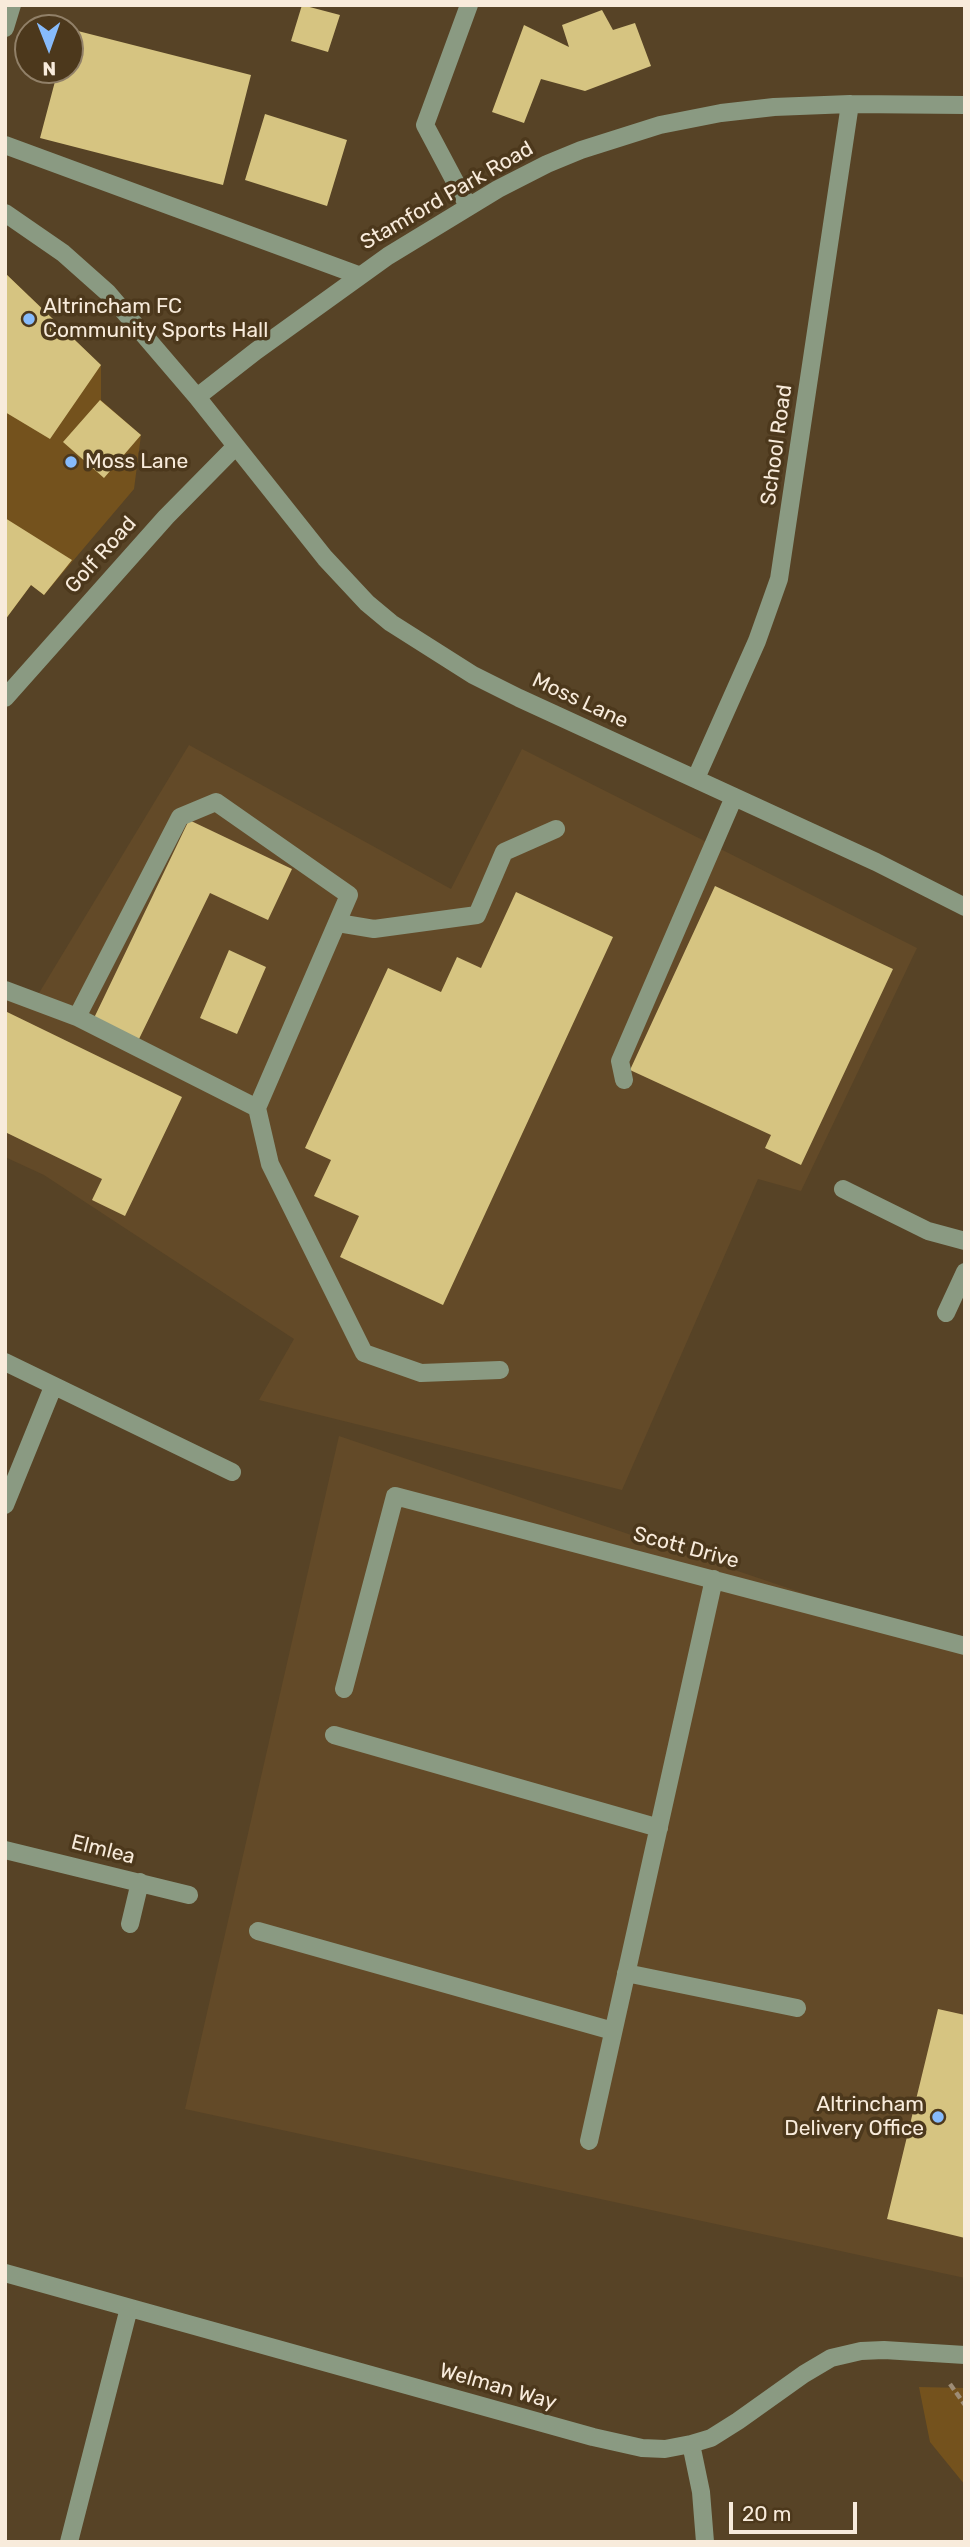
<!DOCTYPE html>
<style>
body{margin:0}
#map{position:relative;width:970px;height:2547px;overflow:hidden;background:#574326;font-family:Rubik,sans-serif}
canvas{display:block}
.frame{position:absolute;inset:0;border:7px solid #f8ebdb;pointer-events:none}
.north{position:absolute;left:14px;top:14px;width:70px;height:70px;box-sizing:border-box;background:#4c381c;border:2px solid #918068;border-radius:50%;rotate:179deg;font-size:19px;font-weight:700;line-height:28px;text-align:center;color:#f8ebdb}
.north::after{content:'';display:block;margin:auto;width:24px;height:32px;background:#87bbfb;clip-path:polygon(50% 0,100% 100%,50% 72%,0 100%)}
.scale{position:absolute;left:729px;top:2502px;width:128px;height:32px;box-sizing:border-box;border:4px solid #f8ebdb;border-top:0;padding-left:9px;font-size:21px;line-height:24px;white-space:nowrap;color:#f8ebdb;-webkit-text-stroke:5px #4c381c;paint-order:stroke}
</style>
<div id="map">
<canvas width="970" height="2547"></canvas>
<div class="frame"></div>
<div class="north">N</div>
<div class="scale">20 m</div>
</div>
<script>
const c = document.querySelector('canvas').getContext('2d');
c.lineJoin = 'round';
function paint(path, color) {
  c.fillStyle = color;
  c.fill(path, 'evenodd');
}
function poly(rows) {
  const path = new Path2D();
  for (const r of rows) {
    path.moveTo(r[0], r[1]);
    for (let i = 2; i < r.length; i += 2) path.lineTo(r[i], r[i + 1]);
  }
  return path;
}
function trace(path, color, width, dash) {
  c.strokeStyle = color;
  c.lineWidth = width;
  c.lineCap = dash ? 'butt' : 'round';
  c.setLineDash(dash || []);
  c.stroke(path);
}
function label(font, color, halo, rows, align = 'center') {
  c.font = font + ' Rubik,sans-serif';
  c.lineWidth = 7;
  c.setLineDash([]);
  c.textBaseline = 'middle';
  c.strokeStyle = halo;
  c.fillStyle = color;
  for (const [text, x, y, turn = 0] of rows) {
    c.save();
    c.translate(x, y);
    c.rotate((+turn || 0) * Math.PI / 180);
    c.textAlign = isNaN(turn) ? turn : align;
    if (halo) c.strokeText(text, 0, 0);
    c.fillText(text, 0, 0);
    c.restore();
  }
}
paint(poly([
 [189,745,451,889,522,749,917,948,801,1191,758,1179,622,1490,259,1400,294,1339,44,1175,5,1157,5,983,33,1003],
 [339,1436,965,1648,965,2278,185,2109]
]), '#634a28');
paint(poly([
 [5,273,101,365,101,400,141,435,134,489,44,595,31,585,5,620],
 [919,2387,965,2388,965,2485,930,2442]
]), '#74521d');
paint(poly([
 [302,5,340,15,328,52,291,41],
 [602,10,613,30,635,23,651,66,585,91,541,79,524,123,492,112,524,25,569,47,562,25],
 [70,29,251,75,223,185,40,138,58,70,70,70],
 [265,114,347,140,327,206,245,180],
 [5,273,101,365,50,439,5,412],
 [100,400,141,435,104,478,63,442],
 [5,518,72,560,44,595,31,585,5,620],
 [189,820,292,869,268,920,210,893,139,1039,94,1018],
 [715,886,893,969,801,1165,765,1148,771,1135,630,1070],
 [516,892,613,937,443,1305,340,1257,359,1216,314,1196,331,1160,305,1148,388,968,441,992,457,957,481,968],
 [229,950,266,967,237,1034,200,1018],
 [5,1011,182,1097,125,1216,92,1200,102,1179,5,1132],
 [938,2009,965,2015,965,2238,887,2219]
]), '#d6c481');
trace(poly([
 [950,2384,965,2405]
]), '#9d8c75', 4.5, [7, 3.5]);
trace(poly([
 [5,28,12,5],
 [5,145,358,275],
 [468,206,425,125,469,5],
 [5,213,63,253,108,293,197,397,325,558,367,603,391,623,473,675,519,698,876,862,965,907],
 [197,397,256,351,388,256,498,189,547,164,581,150,660,125,721,113,774,107,850,104,965,105],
 [5,698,166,517,235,447],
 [696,778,757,641,779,579,850,104],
 [338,923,374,929,477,915,504,852,556,829],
 [5,990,77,1017,257,1108,349,895,216,802,180,817,77,1017],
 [624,1080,620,1061,734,797],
 [257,1108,270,1164,364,1353,421,1373,500,1370],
 [843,1189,928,1231,965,1241],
 [946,1313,965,1272],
 [5,1362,232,1472],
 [5,1505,53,1387],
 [344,1689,395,1496,965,1646],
 [334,1735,659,1828],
 [5,1850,189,1895],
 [130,1924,140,1882],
 [258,1931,613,2031],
 [626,1973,797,2008],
 [589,2141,714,1579],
 [5,2273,593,2437,642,2448,665,2449,691,2444,711,2438,738,2421,804,2374,831,2358,861,2351,884,2350,965,2355],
 [691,2444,701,2492,705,2542],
 [69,2542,129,2308]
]), '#8a9a82', 18);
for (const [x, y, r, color] of [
 [29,319,7,"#87bbfb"],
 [71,462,7,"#87bbfb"],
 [938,2117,7,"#87bbfb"]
]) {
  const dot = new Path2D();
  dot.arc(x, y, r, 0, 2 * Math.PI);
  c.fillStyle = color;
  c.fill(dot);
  trace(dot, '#4c381c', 2.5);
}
label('21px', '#f8ebdb', '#4c381c', [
 ["Stamford Park Road",447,196,-30],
 ["School Road",777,445,-82],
 ["Golf Road",101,555,-48],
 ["Moss Lane",580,701,25],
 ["Scott Drive",686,1548,15],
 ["Elmlea",103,1850,14],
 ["Welman Way",498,2387,16]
]);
label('21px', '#f8ebdb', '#4c381c', [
 ["Altrincham FC",43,307],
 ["Community Sports Hall",43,331],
 ["Moss Lane",85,462],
 ["Altrincham",924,2105,"right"],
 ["Delivery Office",924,2129,"right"]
], 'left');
</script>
